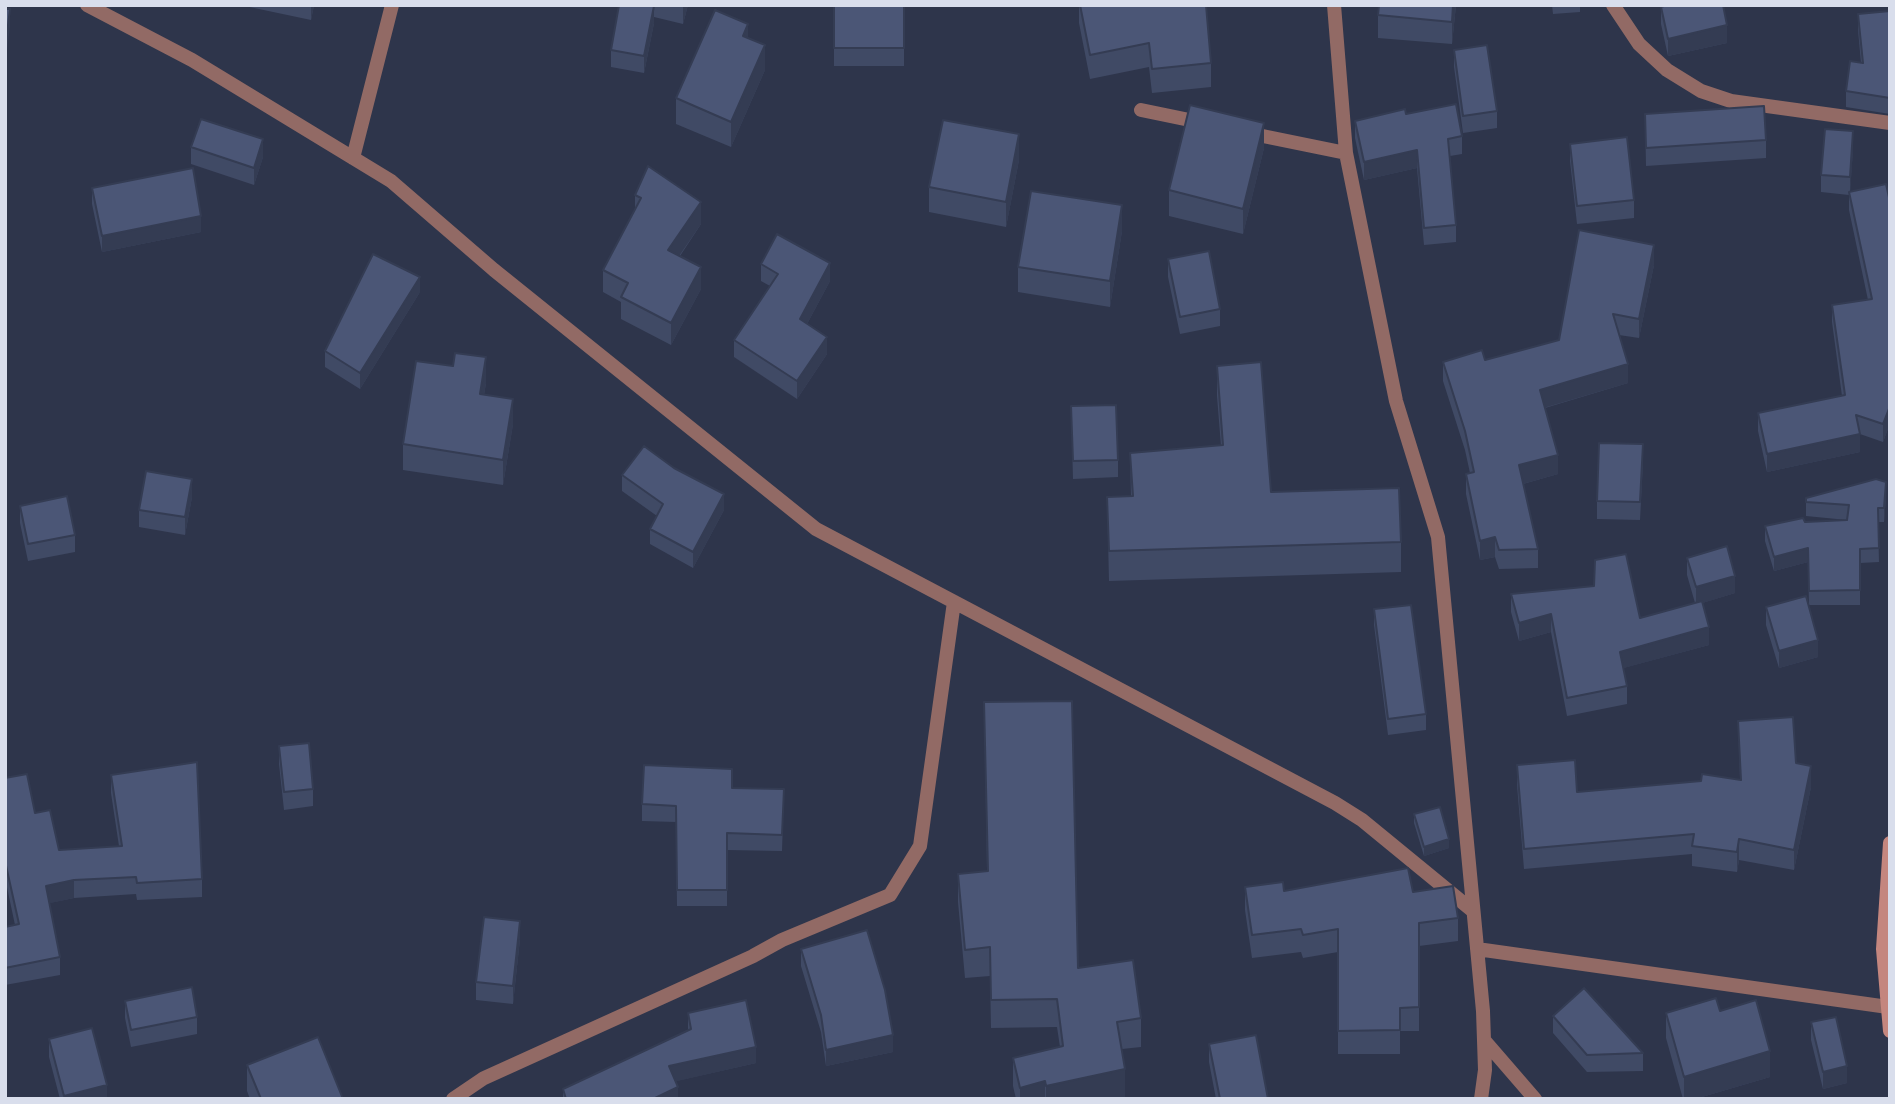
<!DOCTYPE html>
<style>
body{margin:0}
#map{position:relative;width:1895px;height:1104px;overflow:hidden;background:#2e354b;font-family:"Varela Round",sans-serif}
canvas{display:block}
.frame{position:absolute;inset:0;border:7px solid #d9deec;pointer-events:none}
</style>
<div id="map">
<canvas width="1895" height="1104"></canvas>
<div class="frame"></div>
</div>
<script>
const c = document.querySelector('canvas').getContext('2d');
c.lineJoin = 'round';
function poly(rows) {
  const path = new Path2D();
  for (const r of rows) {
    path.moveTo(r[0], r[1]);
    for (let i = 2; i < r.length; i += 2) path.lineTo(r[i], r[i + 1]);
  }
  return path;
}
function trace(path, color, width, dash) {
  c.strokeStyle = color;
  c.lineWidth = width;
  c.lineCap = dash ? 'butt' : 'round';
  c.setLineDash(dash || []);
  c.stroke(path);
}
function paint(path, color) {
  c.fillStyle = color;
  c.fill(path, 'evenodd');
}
trace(poly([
 [87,5,192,60,391,181,494,270,816,529,1335,803,1362,820,1473,911],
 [1334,5,1346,153,1396,401,1438,537,1483,1011,1485,1070,1481,1099],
 [1613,5,1639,44,1667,70,1701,91,1731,101,1890,123],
 [1141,110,1204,123],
 [1248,133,1346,153],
 [353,158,392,5],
 [1477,949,1888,1007],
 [1484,1040,1535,1099],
 [453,1099,484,1078,753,956,782,940,890,895,920,846,954,602]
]), '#926a65', 14);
trace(poly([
 [1890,843,1883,949,1890,1031]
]), '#c4867e', 14);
paint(poly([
 [240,5,314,5,311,20],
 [654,5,688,5,683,24,654,17],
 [834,5,904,5,904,66,834,66],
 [1079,5,1206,5,1211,63,1211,87,1152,93,1149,67,1090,79,1079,23],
 [1456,5,1452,44,1378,38,1378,15],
 [1552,5,1580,5,1580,12,1553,14],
 [1661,7,1727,43,1668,56,1661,24],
 [1890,11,1890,114,1846,107,1846,91,1861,63,1858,30,1858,14],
 [654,23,644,73,611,67,611,50],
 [748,38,765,70,731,147,676,124,676,98],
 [1454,50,1497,111,1497,128,1463,133,1454,67],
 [1406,114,1462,136,1462,154,1450,156,1456,225,1456,242,1424,245,1417,168,1364,180,1355,138,1355,121],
 [1645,114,1766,140,1766,158,1646,166],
 [1570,144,1634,200,1634,218,1577,224,1570,161],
 [191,147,263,157,254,185,191,164],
 [1264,148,1243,234,1169,216,1169,190],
 [1853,149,1850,192,1890,202,1890,423,1883,442,1860,434,1860,452,1767,472,1758,431,1758,413,1842,396,1832,322,1832,305,1868,300,1849,210,1849,195,1821,192,1821,175],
 [1019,160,1006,227,929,212,929,187],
 [92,188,201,232,102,252,92,204],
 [635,195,701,224,680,256,701,289,671,345,621,319,621,302,603,292,603,270,635,209],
 [1122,231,1110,307,1018,292,1018,267],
 [1168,259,1220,309,1220,326,1180,334,1168,277],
 [761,264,830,281,807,324,827,354,797,399,734,357,734,340,770,286,761,281],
 [1654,265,1639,338,1619,335,1628,383,1545,408,1558,474,1523,484,1538,549,1538,568,1499,569,1495,557,1480,560,1466,494,1466,474,1470,473,1465,450,1443,381,1443,362,1485,360,1559,340],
 [420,292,360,389,325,367,325,351],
 [1217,366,1271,492,1401,542,1401,572,1109,581,1107,497,1131,496,1130,453,1221,446,1217,396],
 [486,383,484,395,513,424,503,485,403,470,403,444],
 [1071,406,1118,460,1118,477,1073,479],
 [1643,462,1640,520,1597,519,1597,501],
 [622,475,724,510,693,568,650,544,650,529,657,516,622,491],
 [1886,496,1884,522,1878,522,1879,562,1860,563,1860,605,1809,605,1818,657,1779,668,1766,625,1766,607,1809,605,1808,562,1774,571,1765,541,1765,526,1847,520,1806,516,1806,498],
 [192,497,185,535,139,527,139,510],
 [20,506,75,535,75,552,28,561,20,523],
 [1687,558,1735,593,1702,603,1709,645,1623,668,1627,686,1627,704,1567,716,1551,632,1519,641,1511,612,1511,594,1640,618,1695,603,1687,575],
 [1374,609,1426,714,1426,730,1388,735,1374,625],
 [984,702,1078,968,1141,1018,1141,1047,1122,1049,1125,1097,1118,1099,1016,1099,1013,1086,1013,1058,1060,1047,1057,1027,991,1028,990,976,965,978,958,902,958,874,987,871],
 [1738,721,1796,763,1811,787,1794,870,1739,860,1737,872,1692,866,1692,854,1524,869,1517,785,1517,765,1577,792,1740,779],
 [279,746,313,789,313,806,284,810,279,764],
 [111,775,202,879,202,897,137,900,136,894,74,898,49,903,60,957,60,975,5,985,5,927,15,925,5,878,5,778,35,813,59,850,119,846,111,793],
 [732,788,784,789,782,851,727,850,727,906,677,906,676,822,642,821,642,804],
 [1414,814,1449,848,1424,856,1414,823],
 [1245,887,1284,891,1413,892,1458,918,1458,941,1419,946,1419,1031,1400,1031,1400,1054,1338,1054,1338,952,1303,958,1301,952,1252,958,1245,910],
 [520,939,513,1004,476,1000,476,982],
 [801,949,893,1052,826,1066,821,1032,801,966],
 [125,1001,197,1017,197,1034,131,1047,125,1018],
 [1720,1011,1770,1077,1695,1099,1683,1099,1666,1038,1666,1013],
 [688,1013,756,1063,676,1081,678,1099,563,1099,563,1089,688,1031],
 [1553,1016,1643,1053,1643,1071,1587,1072,1553,1033],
 [1811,1022,1847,1083,1823,1089,1811,1040],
 [49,1039,107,1099,60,1099,49,1057],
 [1209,1044,1268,1099,1216,1099,1209,1062],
 [247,1065,343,1099,250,1099,247,1091]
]), '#404a65');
paint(poly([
 [311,5,314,5,311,20],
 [683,5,688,5,683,24],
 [1453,5,1456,5,1452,44,1452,22],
 [654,6,654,23,644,73,644,56],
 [10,9,10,27,5,67,5,49],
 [748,24,748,49,743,36],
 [1727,25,1727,43,1668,56,1668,39],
 [765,45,765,70,731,147,731,122],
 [1264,123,1264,148,1243,234,1243,209],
 [1853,131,1853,149,1850,195,1850,177],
 [1019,134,1019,160,1006,227,1006,202],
 [263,139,263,157,254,185,254,168],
 [1417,150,1417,168,1364,180,1364,162],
 [701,202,701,224,668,272,668,250],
 [1122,205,1122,231,1110,307,1110,281],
 [201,216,201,232,102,252,102,236],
 [1654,245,1654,265,1639,338,1639,319],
 [830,263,830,281,800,337,800,319],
 [701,267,701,289,671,345,671,323],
 [420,277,420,292,360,389,360,373],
 [827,337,827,354,797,399,797,381],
 [486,357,486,383,480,419,480,394],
 [1628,364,1628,383,1540,409,1540,390],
 [513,399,513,424,503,485,503,460],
 [1890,406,1890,423,1883,442,1883,424],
 [1860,434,1860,452,1767,472,1767,454],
 [1558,455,1558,474,1519,485,1519,465],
 [192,479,192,497,185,535,185,517],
 [1886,482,1886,496,1884,522,1884,508],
 [724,494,724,510,693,568,693,552],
 [1495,537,1495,557,1480,560,1480,541],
 [1808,548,1808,562,1774,571,1774,557],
 [1735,576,1735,593,1696,605,1696,587],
 [1551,614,1551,632,1519,641,1519,623],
 [1709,627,1709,645,1620,669,1620,652],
 [1818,640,1818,657,1779,668,1779,651],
 [1811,766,1811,787,1794,870,1794,850],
 [1449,839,1449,848,1424,856,1424,847],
 [1739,839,1739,860,1737,872,1737,852],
 [74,880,74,898,46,904,46,886],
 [520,921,520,939,513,1004,513,986],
 [893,1035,893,1052,826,1066,826,1050],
 [756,1047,756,1063,669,1083,669,1066],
 [1770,1051,1770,1077,1695,1099,1684,1099,1684,1077],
 [1847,1066,1847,1083,1823,1089,1823,1072],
 [1125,1069,1125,1097,1118,1099,1046,1099,1046,1086],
 [1045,1081,1045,1099,1020,1099,1020,1088],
 [107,1085,107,1099,64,1099,64,1096],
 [678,1087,678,1099,653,1099]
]), '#343c53');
const building = poly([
 [619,5,654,6,644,56,611,50,619,5],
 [834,5,904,5,904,48,834,48,834,5],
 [1080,5,1206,5,1211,63,1152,69,1149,43,1090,55,1080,5],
 [1379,5,1453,5,1452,22,1378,15,1379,5],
 [1667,5,1723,5,1727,25,1668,39,1661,7,1667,5],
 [5,9,10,9,5,49,5,9],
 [715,10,748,24,743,36,765,45,731,122,676,98,715,10],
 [1890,11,1890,98,1846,91,1850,61,1863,63,1858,14,1890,11],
 [1487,45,1497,111,1463,116,1454,50,1487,45],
 [1456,104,1462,136,1448,139,1456,225,1424,228,1417,150,1364,162,1355,121,1405,109,1406,114,1456,104],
 [1190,105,1264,123,1243,209,1169,190,1190,105],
 [1764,106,1766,140,1646,148,1645,114,1764,106],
 [201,119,263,139,254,168,191,147,201,119],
 [943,120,1019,134,1006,202,929,187,943,120],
 [1825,129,1853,131,1850,177,1821,175,1825,129],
 [1627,137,1634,200,1577,206,1570,144,1627,137],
 [648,166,701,202,668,250,701,267,671,323,621,297,628,283,603,270,641,198,635,195,648,166],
 [193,168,201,216,102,236,92,188,193,168],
 [1886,184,1890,202,1890,406,1883,424,1856,415,1860,434,1767,454,1758,413,1845,395,1832,305,1872,299,1849,192,1886,184],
 [1031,191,1122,205,1110,281,1018,267,1031,191],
 [1579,230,1654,245,1639,319,1613,314,1628,364,1540,390,1558,455,1519,465,1538,549,1499,550,1495,537,1480,541,1466,474,1474,472,1465,431,1443,362,1482,350,1485,360,1559,340,1579,230],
 [777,234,830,263,800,319,827,337,797,381,734,340,778,274,761,264,777,234],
 [1209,251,1220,309,1180,317,1168,259,1209,251],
 [373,254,420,277,360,373,325,351,373,254],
 [455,353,486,357,480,394,513,399,503,460,403,444,416,361,453,366,455,353],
 [1261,362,1271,492,1399,488,1401,542,1109,551,1107,497,1133,496,1130,453,1223,445,1217,366,1261,362],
 [1116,405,1118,460,1073,461,1071,406,1116,405],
 [1599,443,1643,444,1640,502,1597,501,1599,443],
 [644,446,674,468,724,494,693,552,650,529,663,504,622,475,644,446],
 [146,471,192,479,185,517,139,510,146,471],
 [1876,479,1886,482,1884,508,1878,508,1879,548,1860,549,1860,590,1809,591,1808,548,1774,557,1765,526,1803,518,1805,522,1847,520,1849,505,1806,502,1806,498,1876,479],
 [67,496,75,535,28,544,20,506,67,496],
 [1727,546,1735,576,1696,587,1687,558,1727,546],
 [1626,554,1640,618,1702,601,1709,627,1620,652,1627,686,1567,698,1551,614,1519,623,1511,594,1594,586,1595,560,1626,554],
 [1806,596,1818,640,1779,651,1766,607,1806,596],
 [1411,605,1426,714,1388,719,1374,609,1411,605],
 [1072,701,1078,968,1133,960,1141,1018,1117,1022,1125,1069,1046,1086,1045,1081,1020,1088,1013,1058,1063,1046,1057,999,991,1000,990,947,965,950,958,874,988,871,984,702,1072,701],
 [1793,717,1796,763,1811,766,1794,850,1739,839,1737,852,1692,846,1694,834,1524,849,1517,765,1575,760,1577,792,1701,781,1702,774,1741,780,1738,721,1793,717],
 [309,743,313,789,284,792,279,746,309,743],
 [197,762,202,879,137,883,136,877,74,880,46,886,60,957,5,968,5,927,19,924,5,861,5,778,27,774,35,813,50,810,59,850,122,846,111,775,197,762],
 [644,765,732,769,732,788,784,789,782,835,727,833,727,890,677,890,676,806,642,804,644,765],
 [1440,807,1449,839,1424,847,1414,814,1440,807],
 [1408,868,1413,892,1453,886,1458,918,1419,923,1419,1007,1400,1008,1400,1030,1338,1031,1338,929,1303,935,1301,929,1252,935,1245,887,1283,882,1284,891,1408,868],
 [484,917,520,921,513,986,476,982,484,917],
 [867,930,885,990,893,1035,826,1050,821,1015,801,949,867,930],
 [192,987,197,1017,131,1030,125,1001,192,987],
 [1584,988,1643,1053,1587,1055,1553,1016,1584,988],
 [1716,998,1720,1011,1756,1000,1770,1051,1684,1077,1666,1013,1716,998],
 [746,1000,756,1047,669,1066,678,1087,653,1099,566,1099,563,1089,691,1029,688,1013,746,1000],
 [1836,1017,1847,1066,1823,1072,1811,1022,1836,1017],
 [92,1028,107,1085,64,1096,49,1039,92,1028],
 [1256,1035,1268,1099,1220,1099,1209,1044,1256,1035],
 [318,1037,343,1099,261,1099,247,1065,318,1037]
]);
paint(building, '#4b5676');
trace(building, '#343c53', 2);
</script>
